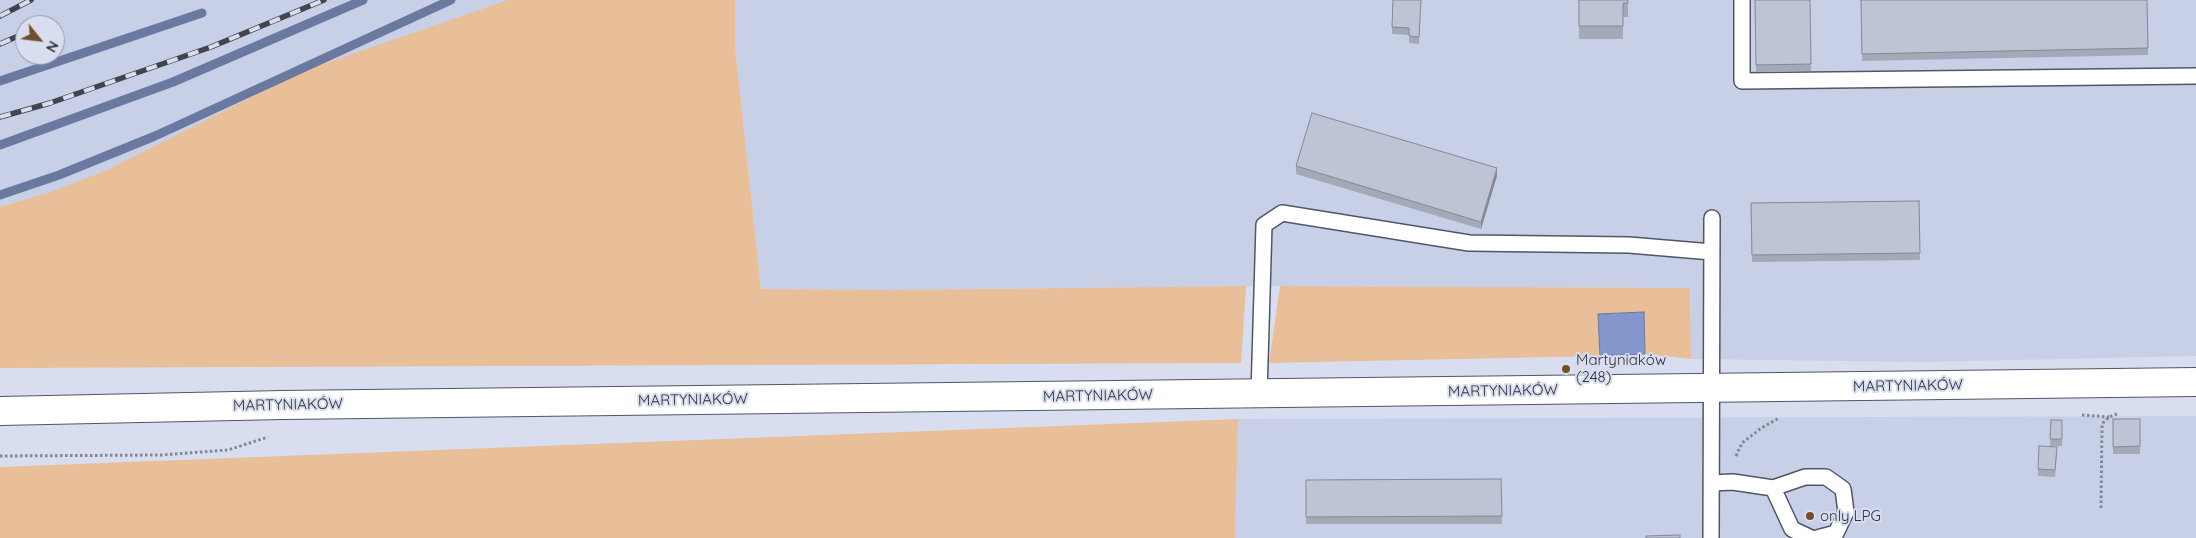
<!DOCTYPE html>
<meta charset="utf-8">
<style>
body{margin:0}
#map{position:relative;width:2196px;height:538px;overflow:hidden;background:#d8deef;font-family:Quicksand,sans-serif}
canvas{display:block}
.north{position:absolute;left:15px;top:15px;width:50px;height:50px;box-sizing:border-box;background:#d8deef;border:1px solid #959aa7;border-radius:50%;rotate:119deg;font-size:14px;font-weight:700;line-height:20px;text-align:center;color:#31333a}
.north::after{content:'';display:block;margin:auto;width:18px;height:22px;background:#734f29;clip-path:polygon(50% 0,100% 100%,50% 72%,0 100%)}
</style>
<div id="map">
<canvas width="2196" height="538"></canvas>
<div class="north">N</div>
</div>
<script>
const c = document.querySelector('canvas').getContext('2d');
c.lineJoin = 'round';
function paint(path, color) {
  c.fillStyle = color;
  c.fill(path, 'evenodd');
}
function poly(rows) {
  const path = new Path2D();
  for (const r of rows) {
    path.moveTo(r[0], r[1]);
    for (let i = 2; i < r.length; i += 2) path.lineTo(r[i], r[i + 1]);
  }
  return path;
}
function trace(path, color, width, dash) {
  c.strokeStyle = color;
  c.lineWidth = width;
  c.lineCap = dash ? 'butt' : 'round';
  c.setLineDash(dash || []);
  c.stroke(path);
}
function label(font, color, halo, rows, align = 'center') {
  c.font = font + ' Quicksand,sans-serif';
  c.lineWidth = 4;
  c.setLineDash([]);
  c.textBaseline = 'middle';
  c.strokeStyle = halo;
  c.fillStyle = color;
  for (const [text, x, y, turn = 0] of rows) {
    c.save();
    c.translate(x, y);
    c.rotate((+turn || 0) * Math.PI / 180);
    c.textAlign = isNaN(turn) ? turn : align;
    if (halo) c.strokeText(text, 0, 0);
    c.fillText(text, 0, 0);
    c.restore();
  }
}
paint(poly([
 [0,0,509,0,166,141,107,170,53,191,0,207],
 [25,25,55,25,55,55,25,55],
 [735,0,2196,0,2196,356,1920,362,1691,359,1690,288,1280,286,893,290,761,289,735,46],
 [2196,416,2196,538,1235,538,1238,419]
]), '#c8d0e8');
paint(poly([
 [508,0,735,0,735,46,761,289,893,290,1246,286,1241,363,0,368,0,207,53,191,107,170,303,71],
 [1280,286,1690,288,1691,359,1645,354,1643,312,1598,314,1600,356,1269,363],
 [1238,419,1235,538,0,538,0,467]
]), '#e8bf98');
const water = poly([
 [1644,312,1645,354,1600,356,1598,314,1644,312]
]);
paint(water, '#8496cc');
trace(water, '#6b78a0', 1);
trace(poly([
 [0,81,202,13],
 [0,145,173,82,363,0],
 [0,195,59,175,155,136,451,0]
]), '#6b78a0', 9);
const service = poly([
 [1742,0,1742,81,2196,76],
 [1259,394,1264,225,1282,213,1469,243,1629,245,1712,252],
 [1711,483,1733,482,1773,488,1805,477,1826,477,1843,489,1846,512,1836,533,1817,538],
 [1773,488,1792,529,1811,538],
 [1711,538,1712,218]
]);
const secondary = poly([
 [0,411,283,405,2196,382]
]);
trace(service, '#515665', 18);
trace(secondary, '#515665', 30);
trace(poly([
 [2082,415,2109,417],
 [0,456,161,455,228,450,268,437],
 [1736,456,1742,443,1760,429,1779,418],
 [2101,508,2102,424,2109,417,2117,414]
]), '#838793', 3, [2.5, 2.5]);
trace(service, '#fff', 15);
trace(secondary, '#fff', 28);
const rail = poly([
 [0,16,31,0],
 [0,44,25,33],
 [0,117,50,103,211,47,324,0]
]);
trace(rail, '#43454d', 5.5);
trace(rail, '#d8deef', 4, [11]);
paint(poly([
 [1421,0,1419,44,1409,43,1409,35,1392,34,1392,27],
 [1579,0,1628,0,1628,17,1623,17,1623,39,1579,39],
 [1755,0,1810,0,1811,71,1756,72],
 [1861,0,2147,0,2148,55,1862,61],
 [1296,166,1497,176,1481,229,1296,174],
 [1919,201,1920,260,1752,262,1751,203],
 [2113,419,2140,419,2140,454,2113,454],
 [2051,420,2062,420,2062,446,2051,446,2057,454,2055,477,2038,476,2038,469,2050,446],
 [1501,479,1502,524,1306,524,1306,480]
]), '#a3a9b7');
paint(poly([
 [1497,168,1497,176,1481,229,1481,222]
]), '#858995');
const building = poly([
 [1393,0,1421,0,1419,37,1409,36,1409,28,1392,27,1393,0],
 [1579,0,1628,0,1628,3,1623,3,1623,26,1579,26,1579,0],
 [1755,0,1810,0,1811,64,1756,65,1755,0],
 [1861,0,2147,0,2148,48,1862,54,1861,0],
 [1312,113,1497,168,1481,222,1296,166,1312,113],
 [1919,201,1920,253,1752,255,1751,203,1919,201],
 [2113,419,2140,419,2140,446,2113,447,2113,419],
 [2051,420,2062,420,2062,439,2050,439,2051,420],
 [2039,446,2057,447,2055,470,2038,469,2039,446],
 [1501,479,1502,516,1306,517,1306,480,1501,479],
 [1680,535,1680,538,1646,538,1646,536,1680,535]
]);
paint(building, '#bec4d5');
trace(building, '#858995', 1);
for (const [x, y, r, color] of [
 [1566,369,5,"#734f29"],
 [1810,516,5,"#734f29"]
]) {
  const dot = new Path2D();
  dot.arc(x, y, r, 0, 2 * Math.PI);
  c.fillStyle = color;
  c.fill(dot);
  trace(dot, '#d8deef', 2);
}
label('15px', '#31333a', '#d8deef', [
 ["Martyniaków",1576,360],
 ["(248)",1576,377],
 ["only LPG",1820,516]
], 'left');
label('15px', '#31333a', '#d8deef', [
 ["MARTYNIAKÓW",1908,386,-1],
 ["MARTYNIAKÓW",1503,391,-1],
 ["MARTYNIAKÓW",1098,396,-1],
 ["MARTYNIAKÓW",693,400,-1],
 ["MARTYNIAKÓW",288,405,-1]
]);
</script>
